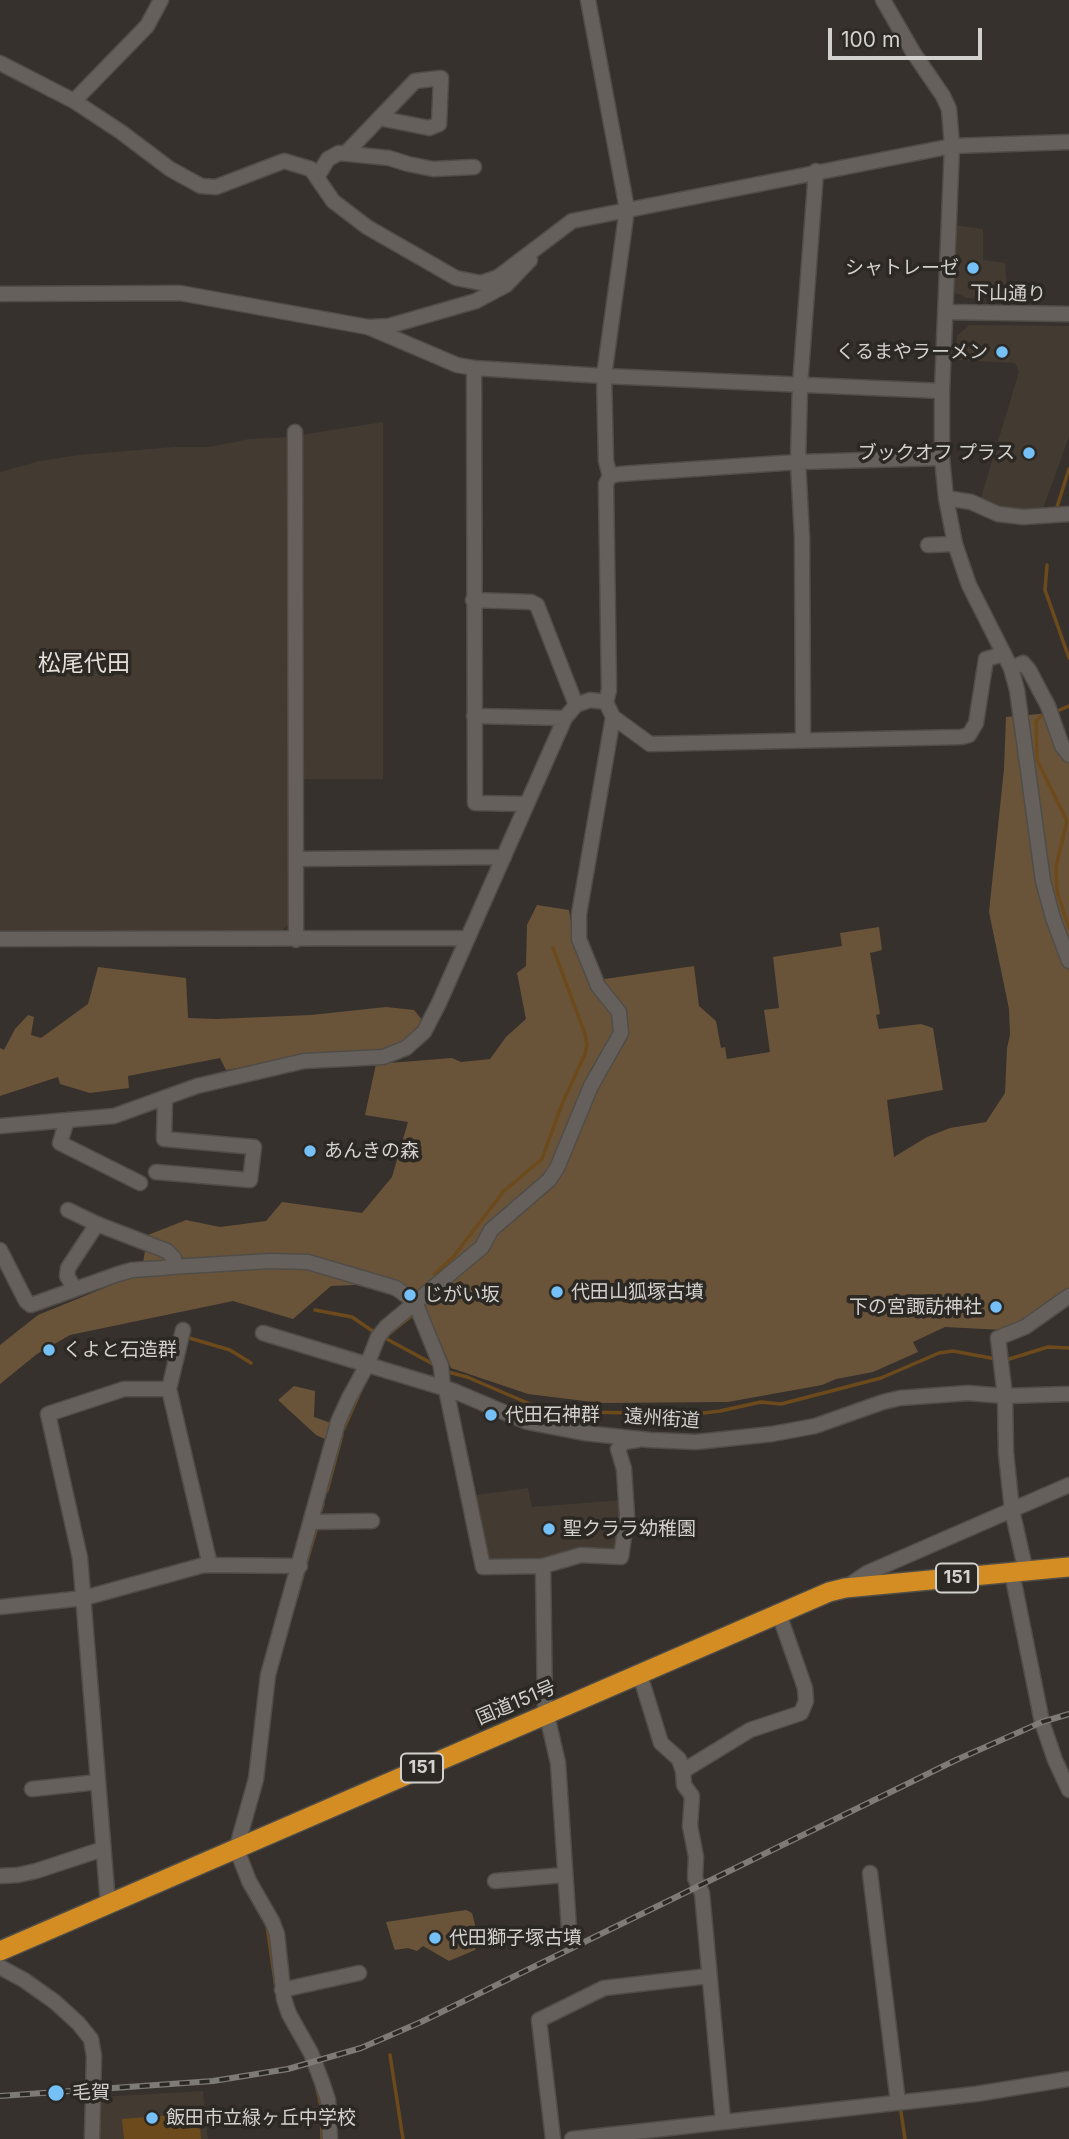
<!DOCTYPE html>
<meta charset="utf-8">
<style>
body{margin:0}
#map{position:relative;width:1069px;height:2139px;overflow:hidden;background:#36312d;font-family:Inter,sans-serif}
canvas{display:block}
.scale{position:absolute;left:828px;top:28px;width:154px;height:32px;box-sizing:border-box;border:4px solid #d3d1ce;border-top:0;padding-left:9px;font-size:21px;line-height:24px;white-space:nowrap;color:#d3d1ce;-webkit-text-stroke:5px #2c2823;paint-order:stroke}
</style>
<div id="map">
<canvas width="1069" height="2139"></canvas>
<div class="scale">100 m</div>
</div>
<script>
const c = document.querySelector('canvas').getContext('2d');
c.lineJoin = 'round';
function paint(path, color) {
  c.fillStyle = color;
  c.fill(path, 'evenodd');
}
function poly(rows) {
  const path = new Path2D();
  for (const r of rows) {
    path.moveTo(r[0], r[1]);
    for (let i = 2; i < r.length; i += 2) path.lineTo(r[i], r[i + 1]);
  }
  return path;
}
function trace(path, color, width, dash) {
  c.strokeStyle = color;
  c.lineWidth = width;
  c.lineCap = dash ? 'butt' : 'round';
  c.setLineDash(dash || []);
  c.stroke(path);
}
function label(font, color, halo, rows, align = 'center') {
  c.font = font + ' Inter,"Noto Sans JP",sans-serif';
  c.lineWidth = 7;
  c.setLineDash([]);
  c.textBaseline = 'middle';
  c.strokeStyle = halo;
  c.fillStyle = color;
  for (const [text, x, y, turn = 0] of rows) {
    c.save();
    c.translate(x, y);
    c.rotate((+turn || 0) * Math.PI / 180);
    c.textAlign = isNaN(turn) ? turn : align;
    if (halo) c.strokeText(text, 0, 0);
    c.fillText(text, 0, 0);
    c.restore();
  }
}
paint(poly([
 [952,225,983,229,983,260,1005,263,1008,299,967,298,953,292,951,258],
 [969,325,1069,326,1069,437,1042,511,998,510,980,501,1019,372,1015,363,956,360,957,336],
 [383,422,383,779,300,779,300,435],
 [291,437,290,923,277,935,0,935,0,472,40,461,79,455,173,447,210,447,249,439],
 [528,1488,532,1507,623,1500,618,1551,545,1561,488,1559,470,1496],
 [203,2091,208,2139,98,2139,99,2097]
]), '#433a31');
paint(poly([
 [1051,713,1069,755,1069,1288,1041,1308,1024,1325,1003,1330,945,1327,913,1342,918,1352,873,1372,836,1379,822,1385,728,1402,601,1403,528,1394,451,1368,426,1309,379,1284,331,1286,293,1319,233,1301,70,1335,37,1354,0,1384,0,1345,38,1315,141,1273,148,1235,186,1220,220,1227,266,1221,282,1202,362,1213,392,1177,408,1122,365,1115,376,1064,452,1058,461,1062,490,1059,506,1037,526,1019,517,973,526,966,527,925,537,905,569,910,573,935,591,981,694,966,699,1006,716,1021,721,1048,725,1047,727,1059,770,1052,764,1010,779,1008,773,957,842,946,840,933,879,927,882,950,870,953,880,1014,876,1015,879,1029,921,1024,933,1028,943,1090,887,1100,894,1157,927,1137,950,1128,986,1122,1005,1093,1007,1048,1010,1035,1009,1009,989,912,1004,769,1006,717],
 [98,967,186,978,188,1018,216,1019,311,1015,386,1007,414,1010,423,1021,397,1048,325,1053,226,1070,220,1058,128,1076,129,1088,90,1093,60,1084,58,1077,0,1096,0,1048,4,1050,15,1029,28,1015,34,1017,31,1035,41,1038,88,1004],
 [294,1386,315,1391,314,1417,331,1423,327,1440,316,1435,278,1400],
 [466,1910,472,1913,479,1940,475,1950,449,1961,423,1946,417,1951,408,1948,395,1950,394,1948,386,1922]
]), '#6a5439');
paint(poly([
 [199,2113,201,2139,124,2139,122,2119]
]), '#6c4a1c');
trace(poly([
 [1057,507,1069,469],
 [1047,565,1045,590,1069,658],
 [1057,711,1069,706],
 [1046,712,1036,721,1037,760,1067,821,1056,867,1057,892,1069,928],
 [435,1274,454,1256,503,1192,542,1159,562,1104,585,1054,587,1045,585,1034,553,948],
 [315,1310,352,1317,374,1332],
 [389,1334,414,1314],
 [186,1337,230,1350,251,1363],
 [383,1337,433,1364],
 [1006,1360,1048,1347,1069,1348],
 [448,1372,467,1377,530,1404,580,1412,695,1414,720,1411,761,1402,781,1404,881,1378,939,1353,953,1351,996,1359],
 [344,1428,361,1390],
 [327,1491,342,1435],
 [319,1516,323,1504],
 [296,1599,316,1530],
 [243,1884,267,1926,276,1988],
 [390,2055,403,2139],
 [317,2089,321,2106,322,2139],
 [901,2112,905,2139]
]), '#6c4a1c', 3.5);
const minor = poly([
 [588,0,627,209,604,376,606,461,610,476],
 [883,0,913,52,943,96,949,109,952,146,942,391,942,458,946,498,955,544,969,585,1011,668,1017,690,1043,881,1053,918,1069,961],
 [0,63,74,101,121,132,170,169,201,186,216,187,284,161,311,169,333,201,367,227,456,278,481,283,498,277,572,221,952,146,1069,142],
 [74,101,147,26,161,0],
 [346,153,415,81,441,78,439,124,429,128,379,118],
 [317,177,328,159,339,153,389,158,408,164,433,169,474,167],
 [0,294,180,293,368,327,457,365,474,368,604,376,942,391],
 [946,312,1069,314],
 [369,327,389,326,476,301,506,285,530,260],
 [474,368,475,803,527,804],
 [295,432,296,940],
 [946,498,971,502,998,514,1023,517,1069,514],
 [928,545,955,544],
 [473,600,531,602,537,605,576,705],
 [1011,668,1023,663,1029,670,1048,706,1062,746,1069,755],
 [474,716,565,718],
 [613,717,650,744,961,737,969,735,976,723,986,659,1004,654],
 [803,740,802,537,798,462,800,385,816,171],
 [296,859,504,857],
 [0,939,468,938],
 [67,1120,60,1143,140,1183],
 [0,1126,114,1116,197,1086,304,1061,383,1057,406,1048,424,1032,439,1003,565,718,576,705,590,700,606,702],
 [156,1172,250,1180,254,1147,164,1139,165,1098],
 [0,1250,26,1301,31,1305,118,1274,132,1270,163,1268,171,1267,174,1263,174,1258,167,1251,97,1224,68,1210],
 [171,1267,270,1261,308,1262,396,1288,415,1302,441,1366,443,1388],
 [75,1289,67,1276,68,1268,97,1224],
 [263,1333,454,1391,527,1422,584,1433,650,1440,696,1442,772,1434,815,1426,883,1402,900,1398,968,1393,1005,1396,1069,1394],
 [169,1389,183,1330],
 [446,1389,483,1567,543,1566],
 [311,1522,372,1521],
 [1026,1572,1012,1510,1006,1453,1005,1396,998,1338,1025,1327,1069,1296],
 [1012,1573,1042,1722,1055,1760,1069,1790],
 [845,1588,867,1573,1069,1485],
 [0,1607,84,1598,204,1565,300,1566],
 [640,1675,661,1743,679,1759,683,1771,750,1730,801,1713,806,1701,805,1688,779,1614],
 [683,1771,684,1785,692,1796,690,1826,696,1857,695,1878,702,1893,723,2121],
 [32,1789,98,1782],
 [870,1873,898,2102],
 [0,1876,18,1875,36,1871,103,1849],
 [495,1881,564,1875],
 [108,1904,80,1558,48,1414,124,1389,169,1389,210,1565],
 [569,1929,558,1763,545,1707,543,1566,581,1555,621,1557,627,1516,624,1469,618,1449,624,1442,638,1440],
 [0,1967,24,1980,55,2002,78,2023,91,2039,94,2056,92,2139],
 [282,1990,359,1973],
 [330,2139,328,2100,322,2082,311,2053,289,2014,284,1999,277,1934,272,1921,249,1881,237,1850,238,1843,256,1779,268,1675,338,1422,349,1398,367,1365,378,1337,386,1327,482,1247,491,1230,549,1180,557,1168,591,1086,621,1033,619,1012,598,986,579,939,579,914,613,717,606,702,609,690,606,484,610,476,620,474,798,462,942,458],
 [553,2139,539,2020,604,1988,709,1976],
 [572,2139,976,2094,1069,2079]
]);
const highway = poly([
 [0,1951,829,1592,845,1588,1069,1567]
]);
trace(minor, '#504d49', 17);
trace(highway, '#504d49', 22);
trace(minor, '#65605b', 14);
trace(highway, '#d38d22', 19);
const rail = poly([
 [0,2096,213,2081,288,2069,361,2048,421,2022,956,1760,1042,1722,1069,1714]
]);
trace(rail, '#7e7b77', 6);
trace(rail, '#2c2823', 3.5, [10]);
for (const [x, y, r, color] of [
 [973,268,7,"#75c0f6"],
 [1002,352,7,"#75c0f6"],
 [1029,453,7,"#75c0f6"],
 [310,1151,7,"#75c0f6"],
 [557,1292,7,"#75c0f6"],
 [410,1295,7,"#75c0f6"],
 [996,1307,7,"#75c0f6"],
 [49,1350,7,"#75c0f6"],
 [491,1415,7,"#75c0f6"],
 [549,1529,7,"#75c0f6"],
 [435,1938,7,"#75c0f6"],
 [56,2093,9,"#75c0f6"],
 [152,2118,7,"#75c0f6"]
]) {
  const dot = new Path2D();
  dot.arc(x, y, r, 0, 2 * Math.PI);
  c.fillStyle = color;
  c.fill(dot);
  trace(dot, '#2c2823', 2.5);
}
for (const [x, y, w] of [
 [957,1578,42],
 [422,1768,42]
]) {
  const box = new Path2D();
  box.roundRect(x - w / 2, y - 14.5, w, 29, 5);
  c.fillStyle = '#2c2823';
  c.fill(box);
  trace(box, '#d3d1ce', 2);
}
label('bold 18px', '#d3d1ce', null, [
 ["151",957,1578],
 ["151",422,1768]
]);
label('19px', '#d3d1ce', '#2c2823', [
 ["シャトレーゼ",959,268,"right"],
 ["くるまやラーメン",988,352,"right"],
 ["ブックオフ プラス",1015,453,"right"],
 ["あんきの森",324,1151],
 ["代田山狐塚古墳",571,1292],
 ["じがい坂",424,1295],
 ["下の宮諏訪神社",982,1307,"right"],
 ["くよと石造群",63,1350],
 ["代田石神群",505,1415],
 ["聖クララ幼稚園",563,1529],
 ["代田獅子塚古墳",449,1938],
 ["毛賀",72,2093],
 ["飯田市立緑ヶ丘中学校",166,2118]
], 'left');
label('19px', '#d3d1ce', '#2c2823', [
 ["下山通り",1008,294,1],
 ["遠州街道",662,1419,4],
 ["国道151号",516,1703,-23]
]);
label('23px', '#e6e0da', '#2c2823', [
 ["松尾代田",84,664]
]);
</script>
